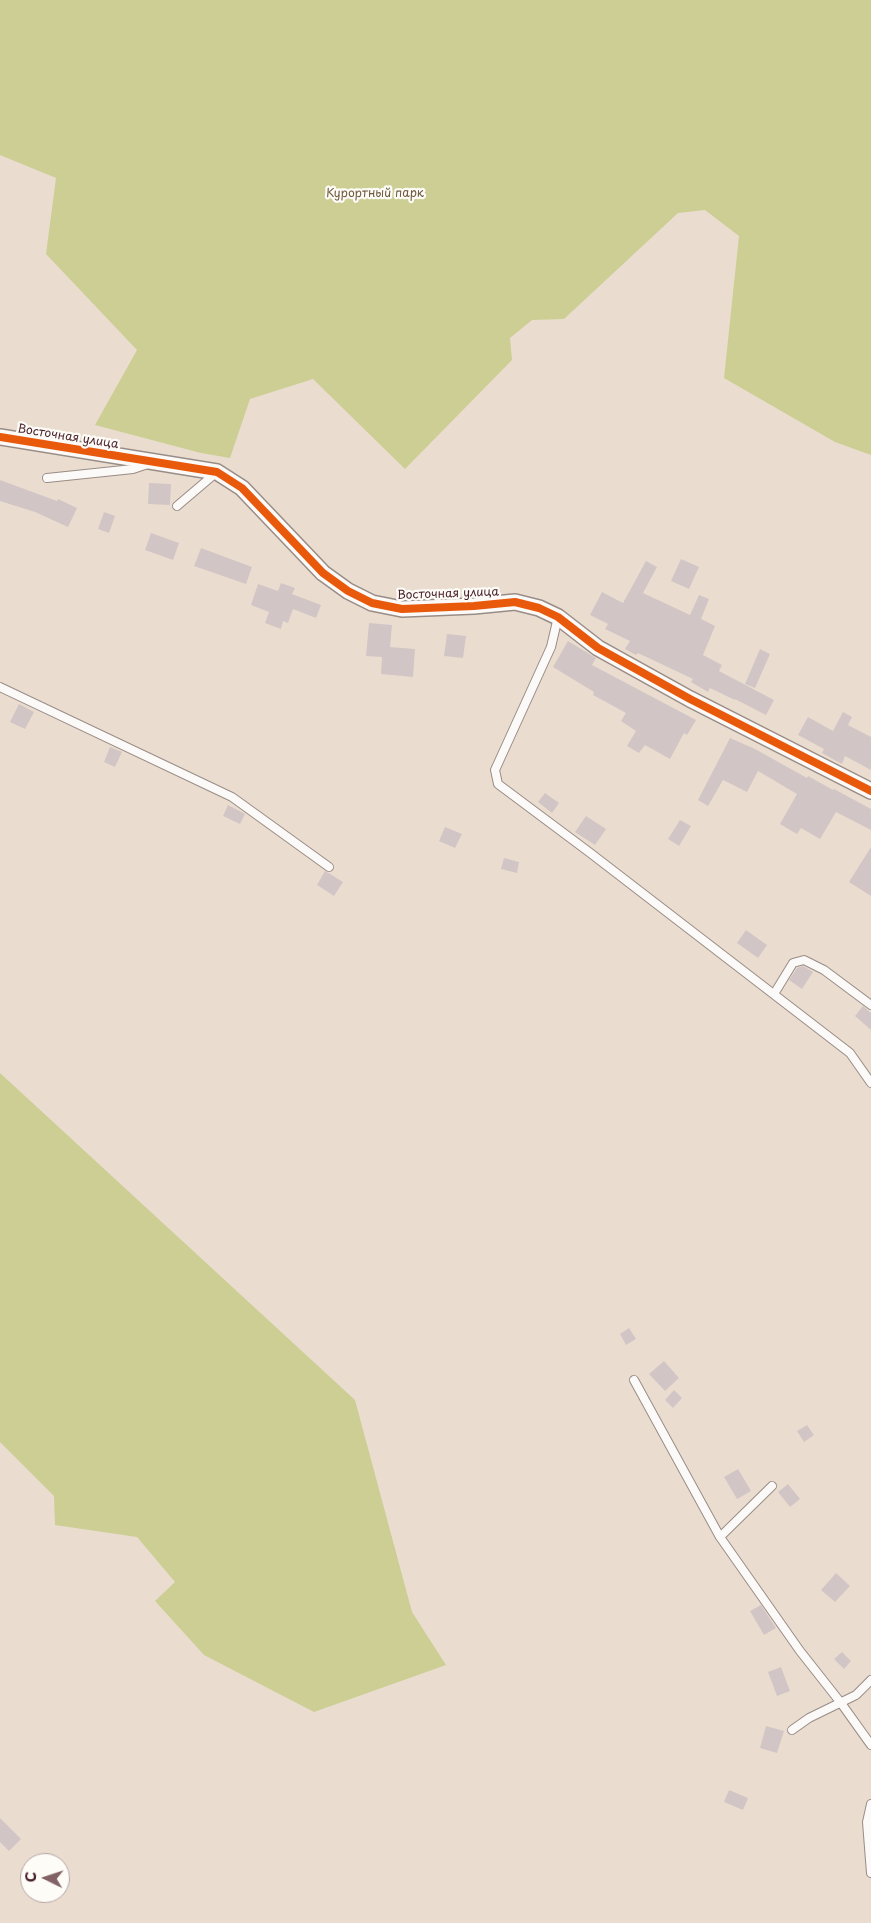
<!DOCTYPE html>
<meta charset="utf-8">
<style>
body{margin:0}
#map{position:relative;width:871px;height:1923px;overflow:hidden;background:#eaddcf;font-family:"Playpen Sans",sans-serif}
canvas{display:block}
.north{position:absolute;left:20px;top:1853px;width:50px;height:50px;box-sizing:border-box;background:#fdfcf7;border:1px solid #b5a4a5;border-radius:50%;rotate:274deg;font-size:14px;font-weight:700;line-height:20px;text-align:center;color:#4a1f2b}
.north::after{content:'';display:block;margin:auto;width:18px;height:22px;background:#826264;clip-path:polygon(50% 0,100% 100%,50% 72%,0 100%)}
</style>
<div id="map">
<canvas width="871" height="1923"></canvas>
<div class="north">С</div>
</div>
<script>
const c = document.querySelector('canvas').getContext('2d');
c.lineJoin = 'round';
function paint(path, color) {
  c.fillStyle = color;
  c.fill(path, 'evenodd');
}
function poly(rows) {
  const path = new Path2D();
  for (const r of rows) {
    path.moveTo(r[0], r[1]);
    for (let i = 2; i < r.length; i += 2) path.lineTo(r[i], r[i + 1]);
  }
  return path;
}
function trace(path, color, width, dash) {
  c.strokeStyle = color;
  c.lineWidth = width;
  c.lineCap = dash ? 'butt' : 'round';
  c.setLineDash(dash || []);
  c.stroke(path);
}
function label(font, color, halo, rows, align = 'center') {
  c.font = font + ' "Playpen Sans",sans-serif';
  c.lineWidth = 4.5;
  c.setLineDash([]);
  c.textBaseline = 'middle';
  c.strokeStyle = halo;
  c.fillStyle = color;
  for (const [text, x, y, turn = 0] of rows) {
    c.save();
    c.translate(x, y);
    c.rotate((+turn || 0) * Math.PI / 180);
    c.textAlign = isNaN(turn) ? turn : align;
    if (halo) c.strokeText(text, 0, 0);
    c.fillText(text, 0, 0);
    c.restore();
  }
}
paint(poly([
 [0,0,871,0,871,455,835,442,724,378,739,236,705,210,678,213,564,319,532,320,510,338,512,360,405,469,313,379,250,399,230,458,201,453,95,425,137,350,46,254,56,178,0,155],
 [0,1073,355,1400,412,1612,446,1665,314,1712,204,1655,155,1601,175,1582,137,1537,55,1525,54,1496,0,1442]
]), '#ccce94');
paint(poly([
 [0,480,57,501,58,499,77,508,68,527,35,512,0,501],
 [149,483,171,484,170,505,148,504],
 [104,512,115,516,109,533,98,529],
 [151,533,179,543,173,560,145,550],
 [201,548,252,567,246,584,194,566],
 [681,559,699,567,689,589,671,581],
 [646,561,657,567,643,593,690,615,699,595,709,599,701,619,715,626,703,655,722,665,719,671,774,700,766,715,735,699,735,700,710,688,708,692,691,682,693,679,638,653,636,655,625,649,630,641,605,629,608,624,590,615,602,592,623,603],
 [281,583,295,588,292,594,321,605,316,618,293,609,288,623,283,621,281,629,265,623,269,612,251,605,258,584,278,591],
 [369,623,392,625,390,647,415,649,413,677,381,674,382,657,366,656],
 [447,634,466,636,463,658,444,656],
 [568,641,596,658,592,665,696,720,687,735,684,733,670,759,645,745,639,753,627,746,636,731,621,721,626,713,593,695,594,692,553,667],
 [760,649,770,654,755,688,745,684],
 [19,704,34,712,25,729,10,722],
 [843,712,852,717,848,725,871,737,871,770,845,756,842,764,822,753,824,749,798,735,808,717,833,731],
 [730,738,755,749,807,778,808,776,833,790,834,789,871,809,871,830,836,812,820,839,801,828,797,834,780,824,797,794,758,771,747,792,723,780,708,806,698,800],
 [110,747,122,752,115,767,104,762],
 [545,793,559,803,552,813,538,802],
 [228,805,245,814,240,824,223,816],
 [586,816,606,829,595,845,575,832],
 [680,820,691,826,679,846,668,839],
 [445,827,462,834,455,848,439,841],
 [871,847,871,896,849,882],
 [504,858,519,862,517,873,501,869],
 [325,871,343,882,334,896,317,885],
 [746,930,767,945,758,958,737,943],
 [803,966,813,972,802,989,789,980,797,968],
 [863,1006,871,1013,871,1030,855,1016],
 [629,1328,636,1339,626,1345,620,1334],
 [664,1361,679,1378,665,1391,649,1374],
 [674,1390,682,1398,673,1408,665,1400],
 [807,1425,814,1435,804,1442,797,1431],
 [738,1469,751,1491,737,1499,724,1477],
 [788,1484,800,1499,790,1507,778,1492],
 [836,1573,850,1586,835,1602,821,1590],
 [761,1605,776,1628,764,1635,750,1611],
 [842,1652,851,1661,844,1669,834,1659],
 [781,1667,790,1691,777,1696,768,1672],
 [766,1726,784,1731,777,1753,760,1748],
 [729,1790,748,1798,743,1810,724,1802],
 [0,1818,21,1839,9,1851,0,1842]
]), '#d2c5c6');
const service = poly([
 [47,478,133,469,148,464],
 [177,506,217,472],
 [558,617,551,647,495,770,498,784,589,852,850,1053,871,1083],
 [0,687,232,797,329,867],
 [774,994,793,963,804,960,824,970,871,1005],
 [634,1380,720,1537,800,1651,841,1703,871,1745],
 [720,1537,772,1486],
 [792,1730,809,1718,856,1695,871,1680],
 [871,1804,867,1822,871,1873]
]);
const minor = poly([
 [0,437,217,472,242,488,323,573,348,591,372,603,402,609,474,606,515,602,539,608,558,617,598,648,690,699,871,791]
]);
trace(service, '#998c86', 10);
trace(minor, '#998c86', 18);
trace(service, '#fcfaf8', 8);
trace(minor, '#fcfaf8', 15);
trace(poly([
 [0,437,217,472,242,488,323,573,348,591,372,603,402,609,474,606,515,602,539,608,558,617,598,648,690,699,871,791]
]), '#e8590c', 8);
label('12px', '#6f583f', '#fdfcf7', [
 ["Курортный парк",375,194]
]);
label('12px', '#4a1f2b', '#fdfcf7', [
 ["Восточная улица",68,437,9],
 ["Восточная улица",448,594,-2]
]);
</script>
